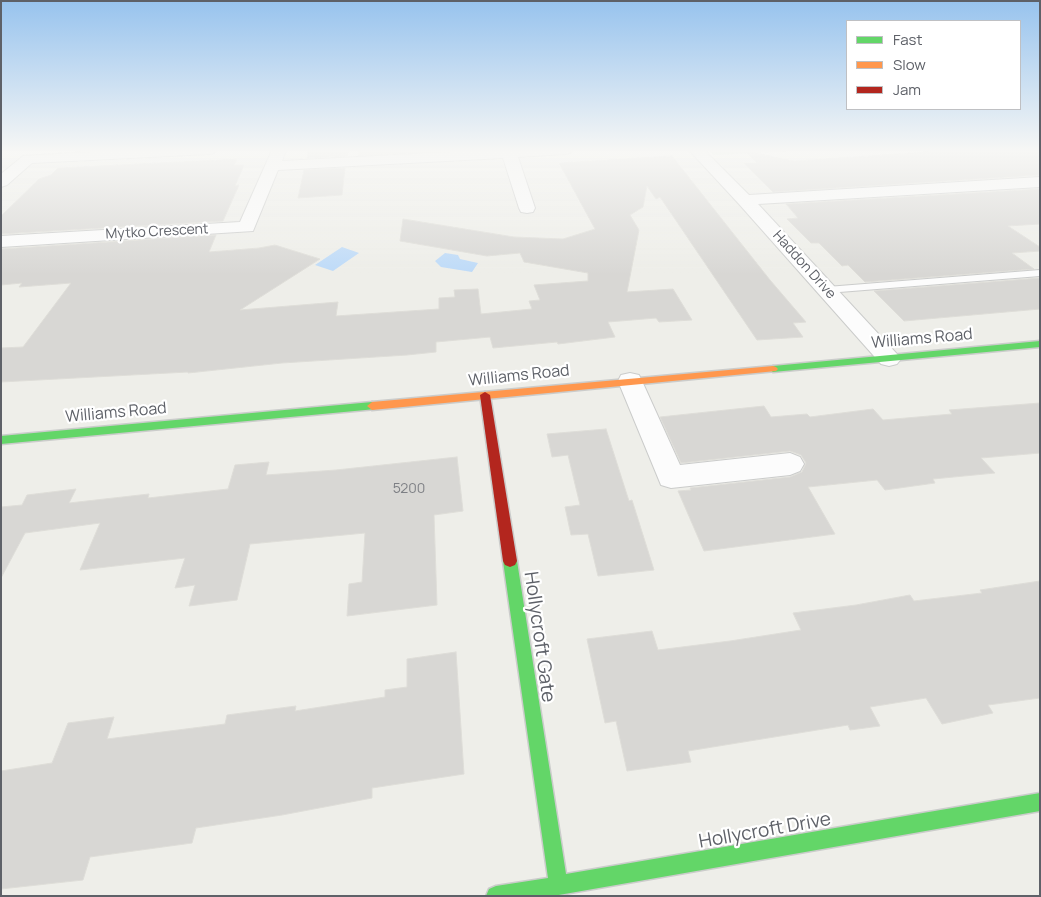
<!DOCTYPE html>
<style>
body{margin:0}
#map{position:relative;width:1041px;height:897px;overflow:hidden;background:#eeeee9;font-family:Manrope,sans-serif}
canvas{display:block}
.frame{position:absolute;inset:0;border:2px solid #5e6168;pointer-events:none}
.legend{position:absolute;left:846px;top:20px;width:175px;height:90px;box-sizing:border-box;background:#fff;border:1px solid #bfc0c3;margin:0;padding:6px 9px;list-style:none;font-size:15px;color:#5e6168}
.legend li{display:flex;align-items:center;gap:10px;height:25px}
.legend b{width:25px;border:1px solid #bfc0c3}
</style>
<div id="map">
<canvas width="1041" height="897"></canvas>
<div class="frame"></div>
<ul class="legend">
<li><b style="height:6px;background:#63d668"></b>Fast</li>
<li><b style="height:6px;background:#ff974d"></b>Slow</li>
<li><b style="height:6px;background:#b3261e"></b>Jam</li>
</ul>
</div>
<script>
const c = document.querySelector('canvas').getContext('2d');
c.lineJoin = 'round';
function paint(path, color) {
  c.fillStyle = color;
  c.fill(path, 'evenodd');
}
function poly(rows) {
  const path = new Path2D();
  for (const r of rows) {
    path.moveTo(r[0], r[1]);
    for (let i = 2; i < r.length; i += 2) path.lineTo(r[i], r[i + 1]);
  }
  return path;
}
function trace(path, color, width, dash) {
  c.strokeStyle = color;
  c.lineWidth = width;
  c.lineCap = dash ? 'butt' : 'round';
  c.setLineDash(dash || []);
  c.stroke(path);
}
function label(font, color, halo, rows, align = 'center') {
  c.font = font + ' Manrope,sans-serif';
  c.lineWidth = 4.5;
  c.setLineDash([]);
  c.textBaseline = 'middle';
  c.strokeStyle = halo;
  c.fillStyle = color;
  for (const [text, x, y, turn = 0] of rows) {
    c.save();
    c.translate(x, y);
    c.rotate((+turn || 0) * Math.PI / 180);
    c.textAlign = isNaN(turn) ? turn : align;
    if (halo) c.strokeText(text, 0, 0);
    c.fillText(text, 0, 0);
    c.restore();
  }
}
paint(poly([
 [359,150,485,150,358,156]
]), '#dfded7');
paint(poly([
 [709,150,805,150,714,155]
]), '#d6ecd5');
paint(poly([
 [342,247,359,253,333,271,315,265],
 [445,253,458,255,460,259,478,263,472,272,441,267,435,261]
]), '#bddaf8');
const building = poly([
 [309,150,348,150,347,156,307,158,309,150],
 [960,150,1040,150,1040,175,773,192,744,163,757,163,745,151,794,161,960,150],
 [672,156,770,280,806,322,793,323,803,337,757,340,660,197,656,199,647,186,643,207,630,215,639,230,627,292,673,289,692,320,659,322,656,318,608,322,615,337,558,344,557,342,493,348,490,337,436,342,436,352,407,355,282,363,188,373,188,372,1,382,1,348,23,347,71,283,19,287,22,283,1,285,1,249,216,235,209,252,259,248,275,245,320,259,240,310,338,302,336,316,439,309,439,298,455,297,454,290,478,289,481,314,532,309,529,301,540,300,534,285,588,281,588,273,524,262,520,253,487,256,400,241,403,219,514,237,563,239,595,229,559,163,672,156],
 [237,159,234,165,244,165,235,186,239,185,223,221,1,234,1,216,39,179,51,175,58,168,237,159],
 [345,168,342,195,298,198,304,170,345,168],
 [1040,189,1040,224,1008,226,1040,247,1040,251,1012,253,1034,269,865,282,848,265,842,266,819,243,811,243,787,219,798,218,786,204,1040,189],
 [1040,278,1040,309,904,321,874,291,1040,278],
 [1040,403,1040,453,981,458,995,473,933,479,935,483,885,490,877,480,808,487,835,534,704,551,678,491,691,490,690,488,790,477,802,472,806,463,801,455,790,451,681,463,660,417,764,406,771,417,807,414,810,417,873,409,883,420,952,414,949,410,1040,403],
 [606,429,629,501,632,500,654,570,598,576,588,534,571,535,565,507,580,505,568,455,552,457,547,434,606,429],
 [457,457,463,511,434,515,437,605,347,616,349,584,362,582,365,533,250,544,237,600,189,606,195,585,175,588,185,558,80,570,100,523,25,533,1,578,1,507,22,505,27,495,76,489,69,503,149,494,148,498,228,489,235,465,269,462,266,475,336,470,457,457],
 [1040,581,1040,698,988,705,993,713,942,724,926,698,870,707,880,726,850,730,848,725,688,751,691,762,627,771,616,721,605,723,587,639,652,631,658,650,730,641,801,630,793,613,856,605,910,595,914,601,982,593,980,590,1040,581],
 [456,652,464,774,372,788,372,798,282,815,196,828,192,843,90,857,83,880,1,889,1,771,52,763,68,723,114,717,107,739,225,724,227,715,296,706,295,711,385,697,385,690,407,687,407,659,456,652]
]);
paint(building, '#d8d7d4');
trace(building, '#deddd8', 1);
const lane = poly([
 [1040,270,1040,276,827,293,822,290,827,287,1040,270]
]);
const street = poly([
 [126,150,216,150,214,153,209,154,32,163,7,185,1,187,1,174,23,156,126,150],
 [272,150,286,150,282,161,489,150,572,150,570,153,565,154,518,157,535,208,533,212,527,213,521,212,519,208,503,158,278,170,253,231,1,247,1,236,240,222,272,150],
 [689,150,704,150,749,195,1040,177,1040,187,758,204,897,354,901,359,897,364,889,366,881,364,739,204,689,150],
 [630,373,639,375,642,381,680,465,790,453,800,457,804,464,800,471,790,475,671,488,661,485,618,381,621,375,630,373]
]);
const fast = poly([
 [1040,341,1040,347,773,372,768,369,773,366,1040,341],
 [372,402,376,403,377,406,376,409,1,444,1,436,372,402],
 [510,555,515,557,517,561,566,874,1040,793,1040,811,553,896,486,896,489,889,496,886,548,878,503,561,505,557,510,555]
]);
const slow = poly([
 [773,366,776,367,778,369,776,371,372,410,367,406,372,402,773,366]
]);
const jam = poly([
 [485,392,490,395,517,561,515,565,510,567,505,565,503,561,480,395,485,392]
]);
trace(lane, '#cbcccb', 2);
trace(street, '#cbcccb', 2);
trace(fast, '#cbcccb', 3);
trace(slow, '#cbcccb', 3);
trace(jam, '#cbcccb', 3);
paint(lane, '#fcfcfc');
paint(street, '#fcfcfc');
paint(fast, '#63d668');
paint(slow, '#ff974d');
paint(jam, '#b3261e');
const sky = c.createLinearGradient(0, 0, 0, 275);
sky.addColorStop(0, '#97c3ee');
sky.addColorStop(0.55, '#f7f7f5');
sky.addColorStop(1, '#f7f7f500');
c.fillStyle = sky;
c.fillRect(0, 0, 1041, 275);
label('14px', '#5e6168', '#fff', [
 ["Mytko Crescent",157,232,-3],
 ["Haddon Drive",804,265,48]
]);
label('14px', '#7d7f84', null, [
 ["5200",409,489]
]);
label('16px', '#5e6168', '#fff', [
 ["Williams Road",922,339,-5],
 ["Williams Road",519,376,-6],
 ["Williams Road",116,413,-5]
]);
label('19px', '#5e6168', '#fff', [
 ["Hollycroft Gate",539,637,82],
 ["Hollycroft Drive",765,831,-10]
]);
</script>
